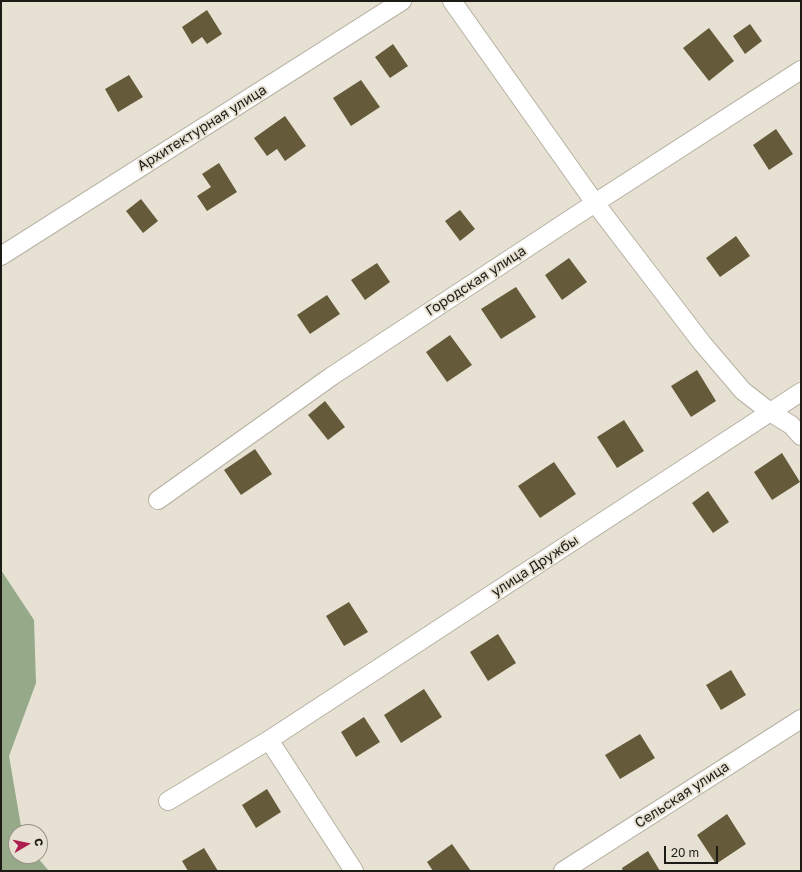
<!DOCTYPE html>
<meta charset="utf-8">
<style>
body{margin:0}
#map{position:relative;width:802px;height:872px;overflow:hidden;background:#e6e1d2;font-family:"Golos Text",sans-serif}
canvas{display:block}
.frame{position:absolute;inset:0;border:2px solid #1d1b16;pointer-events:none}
.north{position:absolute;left:8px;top:824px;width:40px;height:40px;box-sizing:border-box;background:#e6e1d2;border:1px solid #969287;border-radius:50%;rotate:81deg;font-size:11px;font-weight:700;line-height:16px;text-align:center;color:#1d1b16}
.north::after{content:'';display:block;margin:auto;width:14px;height:18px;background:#af1d4e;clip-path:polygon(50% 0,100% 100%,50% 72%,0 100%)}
.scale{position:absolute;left:664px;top:846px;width:54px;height:18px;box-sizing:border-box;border:2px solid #1d1b16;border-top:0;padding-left:5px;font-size:12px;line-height:14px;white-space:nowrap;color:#1d1b16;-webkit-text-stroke:3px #e6e1d2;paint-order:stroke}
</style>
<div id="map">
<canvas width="802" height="872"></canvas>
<div class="frame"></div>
<div class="north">С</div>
<div class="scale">20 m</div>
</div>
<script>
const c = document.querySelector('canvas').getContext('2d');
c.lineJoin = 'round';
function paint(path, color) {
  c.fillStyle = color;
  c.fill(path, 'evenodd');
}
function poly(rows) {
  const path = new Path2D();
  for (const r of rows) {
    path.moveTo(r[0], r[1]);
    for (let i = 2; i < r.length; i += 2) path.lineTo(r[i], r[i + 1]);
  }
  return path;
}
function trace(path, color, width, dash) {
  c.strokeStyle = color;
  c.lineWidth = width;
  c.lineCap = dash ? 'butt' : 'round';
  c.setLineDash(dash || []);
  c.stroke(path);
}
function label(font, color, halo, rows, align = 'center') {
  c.font = font + ' "Golos Text",sans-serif';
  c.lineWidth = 4;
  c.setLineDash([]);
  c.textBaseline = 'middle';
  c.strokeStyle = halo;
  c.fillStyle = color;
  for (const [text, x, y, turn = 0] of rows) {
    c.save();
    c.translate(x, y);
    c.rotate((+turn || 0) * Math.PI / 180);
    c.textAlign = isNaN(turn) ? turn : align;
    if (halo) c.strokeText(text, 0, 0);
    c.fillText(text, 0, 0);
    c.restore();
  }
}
paint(poly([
 [1,570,34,620,36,683,9,756,22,832,16,832,16,856,36,856,49,871,1,871]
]), '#96a989');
paint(poly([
 [207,10,222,34,207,44,202,37,192,44,182,27],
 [750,24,762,41,745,54,733,36],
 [709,28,734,61,709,81,683,48],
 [393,44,408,66,390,78,375,57],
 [129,75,143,97,118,112,105,89],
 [361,80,380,107,351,126,333,98],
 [285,116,306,146,285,161,277,149,267,156,254,138],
 [776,129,793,154,769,170,753,145],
 [219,163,237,192,207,211,197,196,211,187,202,174],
 [141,199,158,221,143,233,126,211],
 [460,210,475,229,460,241,445,221],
 [736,236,750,256,720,277,706,258],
 [569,258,587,282,562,300,545,275],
 [377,263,390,282,365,300,351,280],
 [516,287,536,317,501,339,481,309],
 [327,295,340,314,310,334,297,315],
 [450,335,472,365,447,382,426,352],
 [697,370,716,401,691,417,671,386],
 [325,401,345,427,328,440,308,415],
 [624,420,644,451,617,468,597,437],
 [255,449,272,474,241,495,224,470],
 [782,453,800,482,772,500,754,472],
 [554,462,576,494,540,518,518,486],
 [708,491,729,522,713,533,692,503],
 [349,602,368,632,344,646,326,616],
 [498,634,516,663,488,681,470,652],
 [731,670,746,695,721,710,706,685],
 [424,689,442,717,401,743,384,715],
 [364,717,380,742,356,757,341,732],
 [640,734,655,758,620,779,605,755],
 [267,789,281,812,256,828,242,805],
 [727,814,746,844,716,864,697,835],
 [452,844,471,871,433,871,427,862],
 [204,848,218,871,188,871,182,861],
 [648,851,660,871,623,871,622,868]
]), '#655a3a');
const minor = poly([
 [452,1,595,203,702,343,743,391,770,412,791,425,801,436],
 [1,256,402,1],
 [158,500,332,376,595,203,801,70],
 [269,740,354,871],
 [168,801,269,740,801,392],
 [563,871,801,719]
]);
trace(minor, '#b6b1a3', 20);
trace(minor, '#fff', 18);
label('14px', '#1d1b16', '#e6e1d2', [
 ["Архитектурная улица",202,128,-32],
 ["Городская улица",476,281,-33],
 ["улица Дружбы",535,566,-33],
 ["Сельская улица",682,795,-33]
]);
</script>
